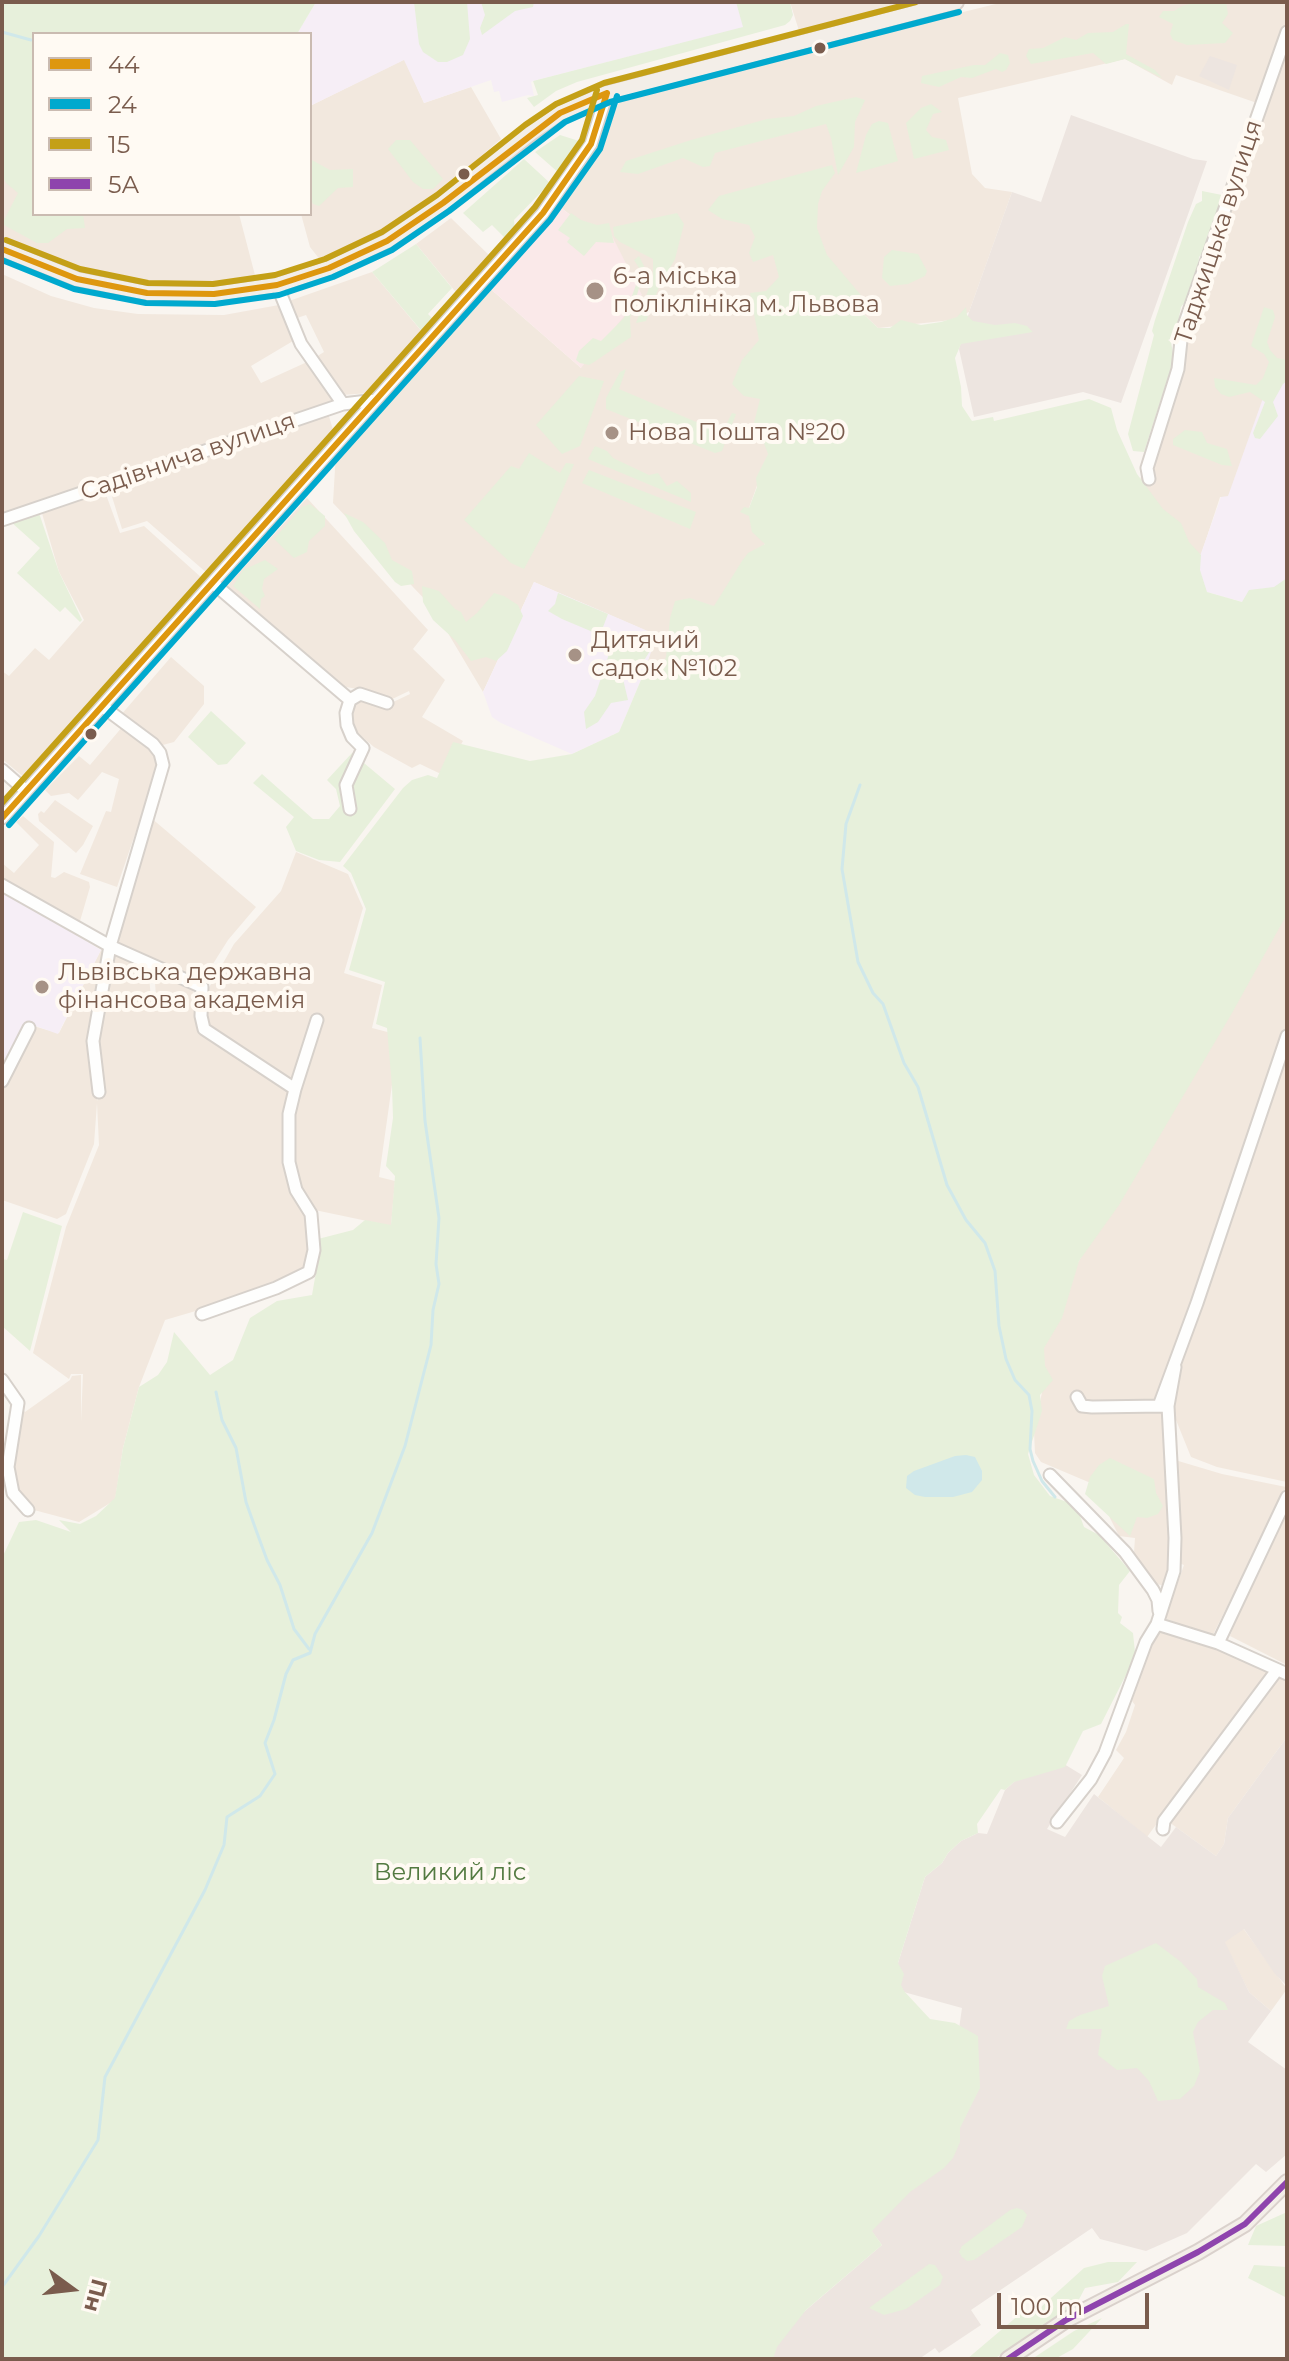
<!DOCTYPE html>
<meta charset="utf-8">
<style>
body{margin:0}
#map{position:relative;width:1289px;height:2361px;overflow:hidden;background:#f9f5f0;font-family:Montserrat,sans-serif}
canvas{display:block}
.frame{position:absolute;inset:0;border:4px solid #7a5c4d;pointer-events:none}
.legend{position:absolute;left:32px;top:32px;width:280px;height:184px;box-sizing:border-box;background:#fffaf3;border:2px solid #cabbb1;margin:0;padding:10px 14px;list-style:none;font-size:24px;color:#7a5c4d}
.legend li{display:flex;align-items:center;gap:16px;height:40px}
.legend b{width:40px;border:2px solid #cabbb1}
.north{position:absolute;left:32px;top:2249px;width:80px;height:80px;-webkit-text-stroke:6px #fffaf3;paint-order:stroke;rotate:105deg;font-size:22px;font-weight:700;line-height:32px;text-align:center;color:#7a5c4d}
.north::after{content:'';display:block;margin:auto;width:28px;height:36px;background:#7a5c4d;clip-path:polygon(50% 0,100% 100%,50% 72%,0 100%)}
.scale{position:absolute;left:997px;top:2293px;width:152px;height:36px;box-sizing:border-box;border:4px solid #7a5c4d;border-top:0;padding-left:10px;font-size:24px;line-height:28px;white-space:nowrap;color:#7a5c4d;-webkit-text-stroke:6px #fffaf3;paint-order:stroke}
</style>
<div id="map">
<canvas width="1289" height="2361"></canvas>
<div class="frame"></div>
<ul class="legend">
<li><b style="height:10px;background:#de970f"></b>44</li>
<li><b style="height:10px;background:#00a9ce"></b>24</li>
<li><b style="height:10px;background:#c4a017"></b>15</li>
<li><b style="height:10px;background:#8e44ad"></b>5А</li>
</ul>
<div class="north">Пн</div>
<div class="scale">100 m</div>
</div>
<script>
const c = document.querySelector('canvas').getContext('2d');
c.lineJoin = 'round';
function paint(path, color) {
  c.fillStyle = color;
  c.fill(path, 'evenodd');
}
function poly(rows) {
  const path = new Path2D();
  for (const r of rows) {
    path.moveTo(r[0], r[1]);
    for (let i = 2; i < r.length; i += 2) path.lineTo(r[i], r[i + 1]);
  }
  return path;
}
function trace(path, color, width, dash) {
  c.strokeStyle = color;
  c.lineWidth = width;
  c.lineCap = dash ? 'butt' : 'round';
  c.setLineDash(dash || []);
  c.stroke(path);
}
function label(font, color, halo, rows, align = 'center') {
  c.font = font + ' Montserrat,sans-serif';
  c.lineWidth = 8;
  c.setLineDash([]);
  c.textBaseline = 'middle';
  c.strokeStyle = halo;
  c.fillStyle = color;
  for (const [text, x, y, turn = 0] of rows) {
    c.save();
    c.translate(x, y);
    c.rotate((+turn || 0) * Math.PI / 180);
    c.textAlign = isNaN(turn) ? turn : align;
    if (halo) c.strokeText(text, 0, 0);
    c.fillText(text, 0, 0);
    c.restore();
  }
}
paint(poly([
 [790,2,925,2,800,34],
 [1004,2,1287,2,1287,19,1257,103,1176,75,1172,85,1125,59,958,98,972,174,985,188,1012,192,969,312,952,320,878,328,847,298,767,412,768,455,749,508,762,522,765,544,747,563,658,681,643,675,656,635,534,582,483,692,433,608,333,503,336,452,486,285,581,368,582,224,555,203,597,144,620,101,633,93],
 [1287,42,1287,371,1228,497,1220,497,1201,555,1131,508,1186,335],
 [405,59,424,103,471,87,501,139,405,221,362,244,321,261,310,247,301,214,310,214,310,106],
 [2,162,34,214,239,214,256,279,206,288,157,287,103,280,50,264,2,242],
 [451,218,492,258,459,296,416,244],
 [372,272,423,333,369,393,342,395,316,357,324,352,306,315,297,318,289,301],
 [2,274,51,296,94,308,138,314,224,315,279,305,293,341,251,366,261,383,307,362,336,400,2,514],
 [328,413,334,433,208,574,147,521,122,529,109,487],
 [104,489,120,533,144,526,203,579,25,778,2,759,2,671,9,676,35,648,49,660,84,620,59,572,41,510],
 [307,498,428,630,413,649,445,680,422,717,463,741,443,775,420,764,412,768,374,747,354,730,350,715,353,700,361,696,387,705,410,694,409,691,388,701,375,692,346,687,226,587],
 [171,657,204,686,204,704,174,742,159,746,120,716],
 [123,726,152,748,159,764,117,887,80,874,106,811,111,812,119,779,102,772,78,800,69,793,51,796,45,790,79,756,90,765],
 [55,800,93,826,83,845,76,853,39,821,38,814,41,811,44,813],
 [23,816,54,842,51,877,55,878,64,872,89,882,90,887,80,921,39,902,2,878,2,863,14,873,39,845,16,822],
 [150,817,256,907,228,940,201,983,113,943],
 [296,852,348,874,363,908,344,973,382,985,372,1028,399,1035,379,1177,395,1181,391,1226,310,1209,298,1191,290,1157,294,1084,209,1026,206,1016,207,991,234,944,281,891],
 [1287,891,1287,1482,1217,1467,1191,1457,1174,1415,1163,1414,1172,1566,1166,1586,1156,1584,1145,1575,1138,1564,1134,1552,1135,1538,1119,1536,1093,1484,1041,1462,1035,1453,1034,1432,1044,1382,1040,1344,1067,1282],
 [111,949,148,964,152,1011,157,1011,154,968,193,988,200,1035,205,1034,289,1090,284,1118,306,1216,309,1250,304,1269,275,1283,216,1305,165,1320,139,1387,123,1448,115,1500,79,1522,34,1510,14,1492,10,1467,18,1404,25,1412,70,1380,72,1376,81,1375,81,1422,83,1374,71,1374,69,1379,33,1353,66,1227,99,1145,97,1103,94,1144,66,1214,57,1219,2,1200,2,1088,33,1026,59,1033,101,950,105,952,91,1041,97,1101,100,1094,94,1041],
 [1175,1460,1222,1474,1286,1487,1212,1637,1167,1619,1166,1616,1184,1565,1179,1563,1179,1540,1182,1538,1182,1531,1178,1528],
 [1287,1511,1287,1665,1230,1636,1240,1610],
 [1161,1630,1221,1649,1268,1671,1147,1837,1098,1797,1124,1758,1116,1750,1126,1732,1135,1705,1132,1701,1155,1633],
 [1287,1678,1287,1737,1228,1818,1224,1844,1216,1856,1169,1822,1275,1679],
 [1243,1928,1287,1989,1271,2011,1249,1992,1224,1942]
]), '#f2e8de');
paint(poly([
 [1210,56,1237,65,1229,90,1199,76],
 [1071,115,1193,159,1207,161,1121,403,1083,392,974,417,959,349,969,312,1012,192,1041,202],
 [1287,1737,1287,1983,1286,1985,1275,1974,1244,1929,1225,1942,1249,1992,1271,2011,1248,2042,1287,2070,1287,2154,1266,2172,1256,2164,1187,2233,1146,2251,1100,2239,1092,2228,971,2310,981,2325,939,2353,935,2348,919,2359,766,2359,798,2317,882,2245,866,2224,946,2119,962,2008,900,1991,898,1963,925,1877,942,1863,948,1853,961,1841,978,1833,987,1834,1005,1790,1027,1770,1064,1764,1082,1775,1047,1829,1065,1837,1094,1794,1161,1847,1176,1827,1216,1856,1224,1844,1228,1818]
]), '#ede5e0');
paint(poly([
 [316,2,790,2,793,15,533,81,531,82,534,96,528,95,502,102,499,91,494,92,491,80,424,103,404,60,310,106,310,34,297,34],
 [1287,371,1287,609,1250,604,1189,587,1221,497,1228,496,1272,373],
 [534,582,657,635,643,675,619,732,572,754,501,723,492,717,483,692],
 [2,891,101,950,58,1034,30,1024,2,1077]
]), '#f6eef6');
paint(poly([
 [555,203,582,224,607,226,642,295,581,368,486,285]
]), '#fae9e9');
paint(poly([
 [2,2,316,2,297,34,34,34,34,214,83,214,85,228,67,229,48,243,37,243,2,224,18,193,6,183,2,175],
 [414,2,467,2,470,39,463,55,447,62,438,62,423,52,419,44],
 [481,2,534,2,533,7,515,11,482,35,480,28,485,15],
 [736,2,790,2,793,15,790,21,785,25,577,82,556,91,534,107,527,98,538,95,533,81,743,27],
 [1197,2,1226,2,1228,14,1222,23,1233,33,1225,43,1187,45,1173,40,1170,34,1173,24,1159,17,1163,11,1174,11,1182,6],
 [1126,24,1129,24,1126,54,1155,70,1162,78,1125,59,1106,64,1093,53,1031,64,1026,56,1029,49,1043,48,1065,37,1076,40,1088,33,1113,32],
 [1000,53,1008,55,1010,63,1006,70,1002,72,996,69,972,78,961,77,939,87,921,83,922,76,974,65,985,65],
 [856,97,865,100,855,122,854,147,838,175,831,138,826,124,715,153,710,166,703,167,683,158,638,174,620,172,626,161,691,140,767,119,794,116,816,106],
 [931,104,942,112,933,114,926,130,932,137,946,140,949,150,914,159,906,123,921,108],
 [879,121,888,123,898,161,856,173,866,135,872,124],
 [560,135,579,141,560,174,535,152],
 [396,140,410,140,443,179,433,189,423,189,413,182,388,149],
 [310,159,330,170,353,169,353,187,338,188,319,206,313,204,310,197],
 [524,159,550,183,514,220,515,230,507,240,492,225,483,232,463,213],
 [832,165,835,173,822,191,818,204,817,228,827,255,865,300,854,305,878,328,890,328,901,320,921,325,941,322,957,317,966,307,967,315,973,321,995,325,1015,323,1027,326,1033,332,961,344,955,358,961,387,962,406,972,421,993,417,994,421,1089,399,1111,408,1117,430,1137,474,1163,509,1181,523,1189,542,1201,555,1200,570,1207,592,1242,602,1249,590,1274,587,1287,578,1287,914,1232,1013,1119,1205,1079,1261,1062,1318,1044,1348,1045,1366,1053,1380,1040,1395,1042,1411,1028,1454,1034,1475,1050,1496,1070,1503,1080,1516,1084,1527,1099,1535,1130,1571,1119,1585,1118,1613,1122,1617,1120,1623,1133,1633,1135,1652,1128,1671,1101,1724,1083,1731,1065,1767,1014,1782,1005,1790,1001,1789,977,1824,978,1833,961,1841,948,1853,942,1863,925,1877,898,1963,904,1974,901,1985,904,1991,930,2019,955,2023,978,2036,980,2088,960,2128,960,2142,953,2158,944,2168,910,2192,872,2231,882,2245,806,2310,777,2347,773,2359,2,2359,2,1558,19,1522,36,1520,71,1532,59,1520,80,1524,96,1516,115,1498,123,1448,139,1387,158,1375,167,1362,174,1332,210,1375,233,1360,250,1318,277,1301,312,1295,319,1255,318,1239,353,1230,365,1220,391,1225,395,1176,386,1166,393,1118,392,1087,387,1028,376,1024,385,982,349,970,366,909,351,873,343,866,403,788,412,780,428,775,437,778,453,742,530,761,572,754,619,732,643,675,655,679,666,657,670,618,675,601,690,598,714,606,742,561,748,553,765,544,752,532,749,516,740,512,744,507,749,508,757,487,756,478,768,454,762,438,753,427,760,399,744,396,732,384,742,360,759,340,750,293,766,291,779,277,773,255,753,262,749,253,755,237,749,225,722,219,708,210,719,196],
 [1202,191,1222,195,1221,205,1215,216,1213,228,1207,236,1205,250,1199,257,1198,270,1186,301,1181,307,1175,337,1168,340,1171,342,1174,359,1144,452,1133,451,1128,434,1154,335,1152,331,1155,320,1188,222,1196,204,1202,201],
 [571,213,581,220,597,225,609,223,614,243,596,242,584,256,567,242,570,238,558,230],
 [677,213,684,224,675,259,659,287,646,321,636,323,653,277,653,259,620,242,614,236,613,227],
 [416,244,452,288,428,314,436,322,425,335,372,272],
 [892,250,918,254,927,271,925,276,908,284,890,286,882,278,884,257],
 [639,256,645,268,630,318,631,337,594,362,589,365,580,363,576,360,579,351,593,338,601,341,624,318,641,271,634,260],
 [1264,307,1273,310,1275,317,1267,342,1270,350,1277,358,1287,360,1287,381,1283,384,1273,402,1278,416,1260,439,1255,438,1253,433,1265,402,1250,392,1229,397,1221,394,1215,387,1214,378,1256,385,1263,378,1269,362,1264,354,1251,346],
 [626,369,619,389,722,433,732,413,736,414,722,451,715,453,606,409,606,398,620,372],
 [579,376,604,381,580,446,562,454,536,425],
 [1185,430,1202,432,1207,443,1227,449,1232,466,1222,465,1173,445,1173,439],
 [595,446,607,451,613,458,649,475,658,473,667,486,677,481,691,493,691,502,588,459],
 [529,453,560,473,566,463,574,464,545,530,524,569,511,563,464,520,511,466,519,469],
 [589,470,696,512,690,529,582,483],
 [310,504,325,516,325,526,309,541,307,552,294,558,274,539,302,507],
 [39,513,59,572,82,620,80,622,65,607,60,612,17,573,40,548,11,522],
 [344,513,363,522,385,543,392,560,412,571,414,584,401,586,395,582,354,531],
 [265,560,278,569,264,579,262,589,265,596,261,599,260,609,233,586,243,570],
 [422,586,439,591,455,609,461,612,466,622,477,613,494,593,504,596,518,605,523,616,507,651,496,661,486,657,471,661,455,640,433,620,423,602],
 [558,593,608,614,600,635,562,619,548,611,555,604],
 [609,640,629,646,645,642,650,651,641,665,627,664,622,675,628,700,611,703,598,722,586,729,584,712,595,696,608,657],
 [211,711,246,743,227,764,218,765,188,737],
 [352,753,395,789,340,862,319,860,296,851,286,827,294,817,253,783,262,774,313,819,329,819,340,806,336,789,327,780],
 [23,1212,62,1226,30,1351,2,1326,2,1259,7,1260],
 [1110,1458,1154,1479,1156,1493,1163,1506,1158,1514,1147,1518,1137,1517,1130,1536,1085,1494,1090,1477,1099,1465],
 [1156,1943,1181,1962,1197,1979,1198,1987,1225,2003,1228,2010,1213,2010,1198,2022,1193,2032,1200,2071,1194,2086,1180,2099,1158,2101,1149,2081,1137,2068,1117,2070,1098,2055,1102,2029,1066,2029,1069,2021,1080,2015,1109,2006,1102,1976,1105,1966],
 [1017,2208,1023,2210,1027,2215,1022,2227,974,2260,967,2261,962,2257,959,2252,962,2246,1010,2210],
 [1287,2212,1287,2246,1248,2245,1256,2226],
 [1108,2262,1137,2262,1118,2282,1085,2288,1075,2307,994,2359,967,2359,1020,2314,1041,2307,1084,2268],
 [929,2264,935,2265,943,2277,940,2285,906,2309,884,2315,869,2308],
 [1254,2265,1287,2267,1287,2298,1248,2278],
 [1102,2318,1073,2349,1055,2359,1032,2359,1074,2331]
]), '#e7f0db');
paint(poly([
 [966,1455,975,1457,982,1471,982,1480,972,1492,953,1497,925,1497,915,1495,906,1488,907,1476,914,1471,955,1456]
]), '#d0e8ea');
trace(poly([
 [2,32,31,40],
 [860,785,846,824,842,869,858,962,873,993,883,1004,904,1063,918,1087,947,1185,966,1220,985,1243,995,1271,999,1326,1006,1359,1015,1380,1029,1395,1032,1411,1030,1449,1033,1461,1042,1481,1055,1497],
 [216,1392,222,1420,236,1448,246,1502,256,1530,267,1560,280,1585,294,1629,309,1649],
 [2,2287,39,2236,98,2140,105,2077,205,1890,224,1845,227,1817,260,1796,275,1774,265,1743,274,1720,286,1674,293,1660,310,1653,315,1634,372,1533,405,1446,431,1345,433,1310,439,1284,436,1264,439,1218,425,1121,420,1038]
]), '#d0e8ea', 3);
const minor = poly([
 [277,285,301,344,343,404],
 [1149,479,1147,468,1178,369,1182,331,1287,32],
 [2,520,343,404,376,400],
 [213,583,350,700,360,694,387,703],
 [102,706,153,744,160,753,163,765,110,946,202,987,201,1016,204,1029,295,1089,289,1114,289,1162,296,1190,311,1214,314,1250,309,1272,276,1288,202,1314],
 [2,770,26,791],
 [350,809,346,785,363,748,352,737,347,725,346,713,350,700],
 [2,818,543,213,591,144,607,93],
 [2,885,110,946,93,1041,99,1092],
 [2,1081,29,1028],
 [295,1089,317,1020],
 [2,1380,18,1403,8,1467,13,1493,28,1510],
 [1077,1397,1082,1406,1092,1407,1163,1406],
 [1159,1406,1197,1303,1287,1036],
 [1050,1475,1125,1552,1153,1590,1158,1600,1159,1611],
 [1157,1624,1218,1643,1287,1674],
 [1218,1643,1287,1497],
 [1057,1822,1091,1779,1105,1753,1146,1642,1157,1624,1174,1571,1175,1538,1168,1406,1175,1367],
 [1163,1829,1164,1821,1277,1670]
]);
const major = poly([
 [2,249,77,279,147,293,214,294,277,285,329,268,387,241,443,203,531,133,560,113,607,93,956,2],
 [1008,2359,1066,2320,1198,2252,1245,2224,1287,2182]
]);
trace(minor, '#d7d1cb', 15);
trace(major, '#dad1cc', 18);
trace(minor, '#fefefd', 11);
trace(major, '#f3eee8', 14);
trace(poly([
 [2,249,77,279,147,293,214,294,277,285,329,268,387,241,443,203,560,113,607,93],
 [2,818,543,213,591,144,607,93]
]), '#de970f', 6);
trace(poly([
 [2,260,74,289,146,303,215,304,279,295,333,277,392,250,449,211,565,122,610,102,959,12],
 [9,825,550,220,600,149,617,96]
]), '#00a9ce', 6);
trace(poly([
 [6,240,80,269,148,283,213,284,275,275,325,259,382,232,437,195,525,125,556,104,604,83,916,2],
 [2,803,535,207,582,140,597,90]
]), '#c4a017', 6);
trace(poly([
 [1008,2359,1066,2320,1198,2252,1245,2224,1287,2182]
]), '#8e44ad', 6);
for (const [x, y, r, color] of [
 [820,48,7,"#7a5c4d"],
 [464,174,7,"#7a5c4d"],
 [595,291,10,"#a69286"],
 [612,433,8,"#a69286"],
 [575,655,8,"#a69286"],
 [91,734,7,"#7a5c4d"],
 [42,987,8,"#a69286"]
]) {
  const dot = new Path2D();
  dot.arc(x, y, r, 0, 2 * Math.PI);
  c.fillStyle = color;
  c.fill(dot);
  trace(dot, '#fffaf3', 3);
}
label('24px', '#7a5c4d', '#fffaf3', [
 ["Таджицька вулиця",1219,232,-72],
 ["Садівнича вулиця",188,457,-19]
]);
label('24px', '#7a5c4d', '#fffaf3', [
 ["6-а міська",613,277],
 ["поліклініка м. Львова",613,305],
 ["Нова Пошта №20",628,433],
 ["Дитячий",591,641],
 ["садок №102",591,669],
 ["Львівська державна",58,973],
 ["фінансова академія",58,1001]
], 'left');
label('24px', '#537a41', '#fffaf3', [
 ["Великий ліс",450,1873]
]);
</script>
